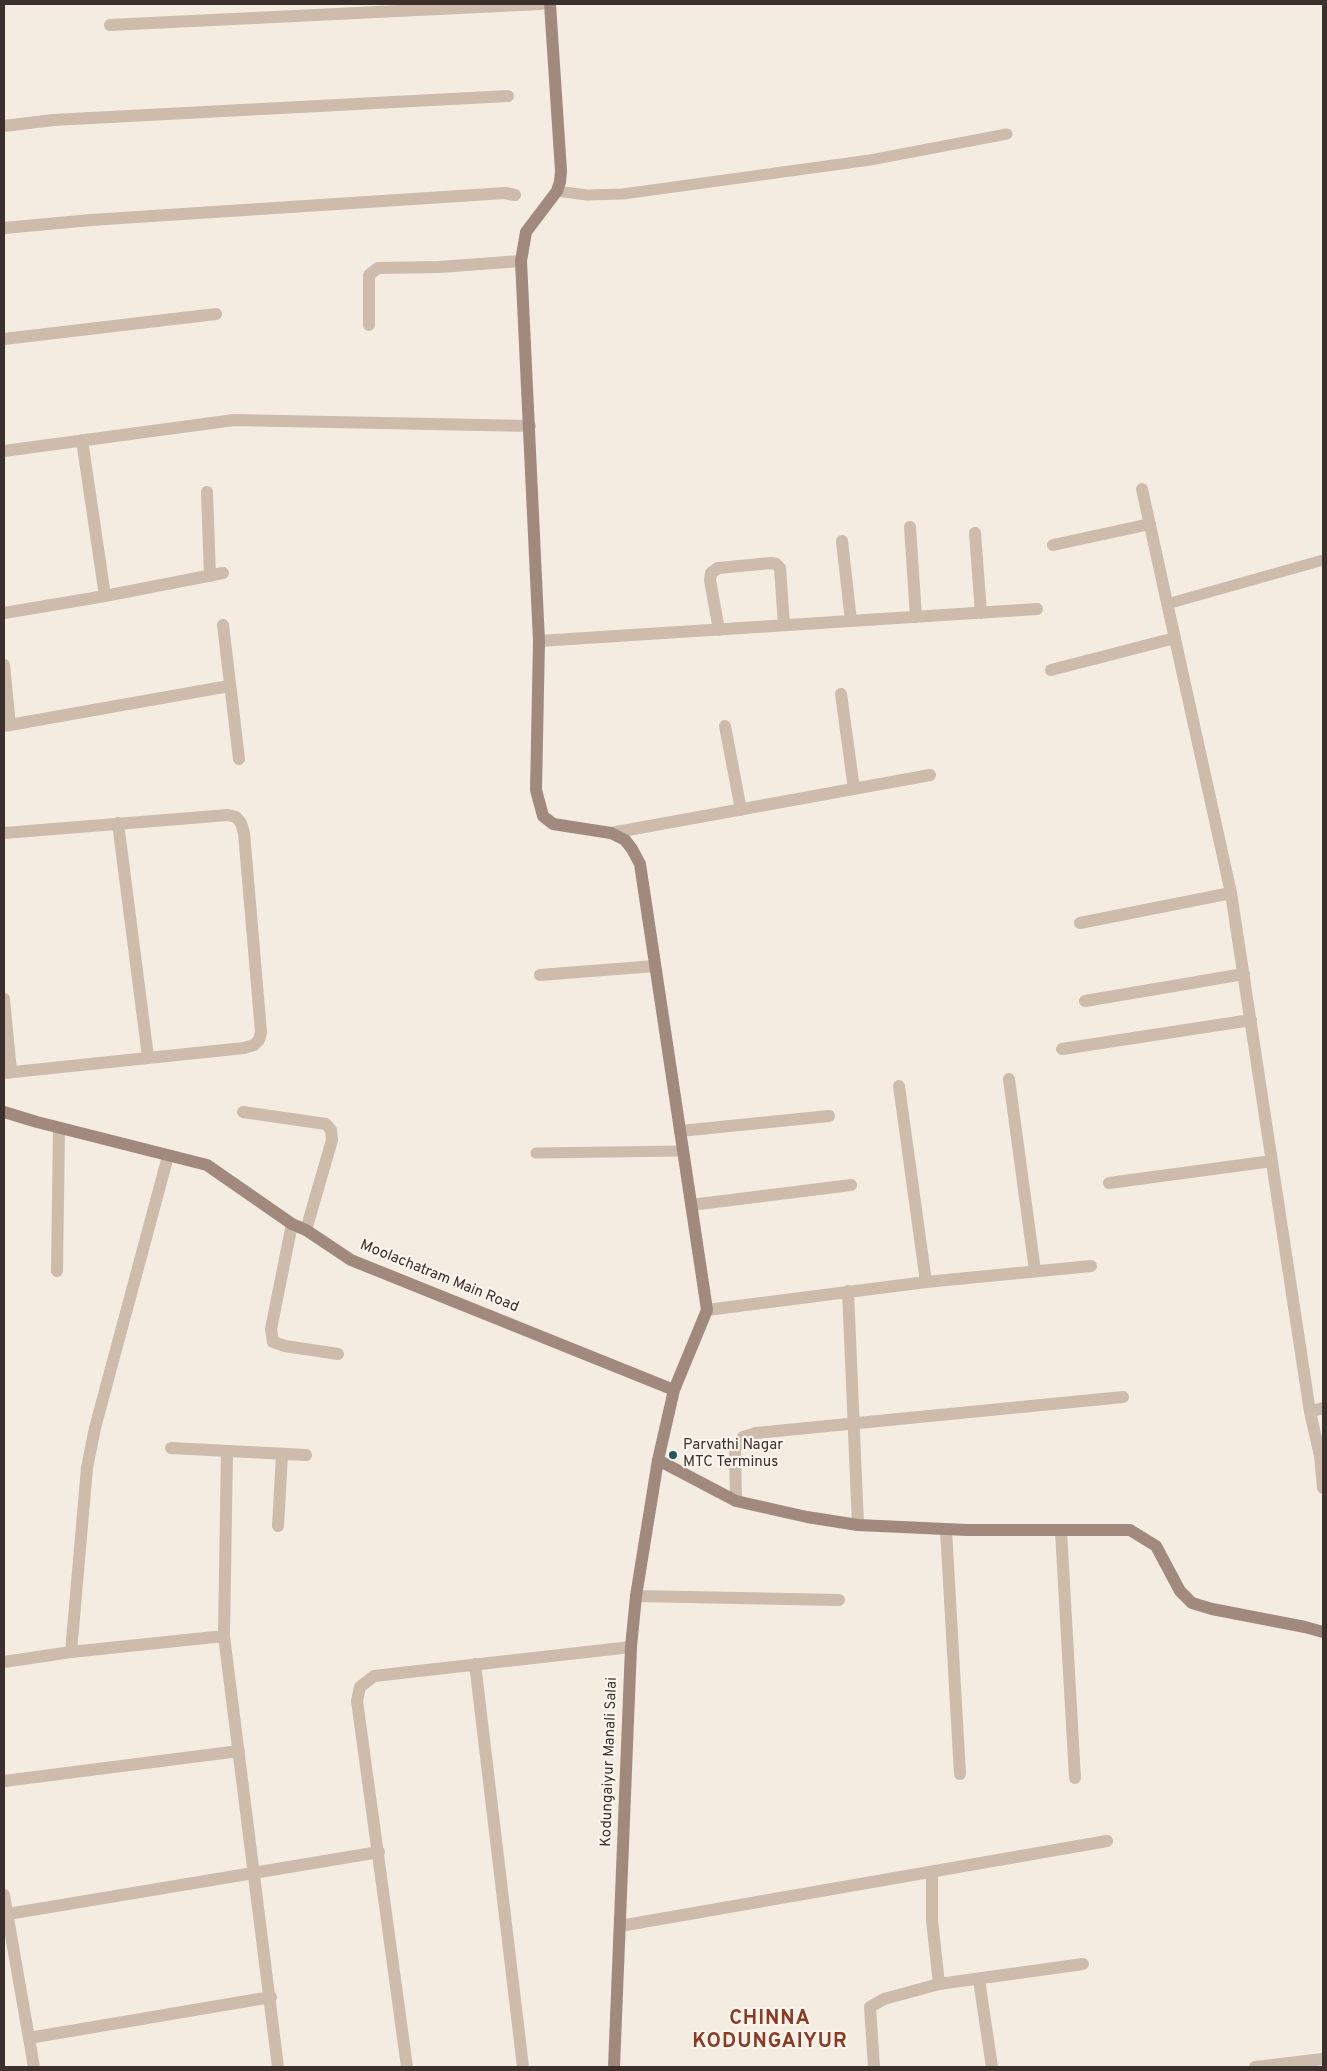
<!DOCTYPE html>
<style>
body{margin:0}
#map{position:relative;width:1327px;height:2071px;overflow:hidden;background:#f4ebe1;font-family:Overpass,sans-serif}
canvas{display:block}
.frame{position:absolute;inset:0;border:5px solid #3b302b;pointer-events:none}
</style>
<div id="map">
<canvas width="1327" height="2071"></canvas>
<div class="frame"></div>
</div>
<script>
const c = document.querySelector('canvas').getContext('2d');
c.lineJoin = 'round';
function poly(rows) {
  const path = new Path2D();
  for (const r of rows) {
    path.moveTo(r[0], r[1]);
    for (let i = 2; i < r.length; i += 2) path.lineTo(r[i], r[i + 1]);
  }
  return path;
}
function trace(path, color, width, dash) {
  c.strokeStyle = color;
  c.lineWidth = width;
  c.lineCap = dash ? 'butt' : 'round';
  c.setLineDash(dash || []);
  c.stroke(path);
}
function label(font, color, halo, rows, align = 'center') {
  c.font = font + ' Overpass,sans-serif';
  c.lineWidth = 4.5;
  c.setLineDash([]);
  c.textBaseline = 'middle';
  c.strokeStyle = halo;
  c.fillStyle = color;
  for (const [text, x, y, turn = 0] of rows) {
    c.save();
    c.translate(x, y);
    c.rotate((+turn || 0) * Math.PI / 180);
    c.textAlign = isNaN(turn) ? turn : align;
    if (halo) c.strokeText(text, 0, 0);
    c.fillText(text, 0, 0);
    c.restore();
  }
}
trace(poly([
 [557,191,587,195,623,194,870,160,1007,134],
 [1167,604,1323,560],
 [536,1153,683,1151]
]), '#cdbbac', 11);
trace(poly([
 [110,25,541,4],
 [4,126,53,120,508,96],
 [4,228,91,220,505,193,515,195],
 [369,325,369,275,378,268,439,267,521,261],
 [4,339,216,314],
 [82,440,105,596],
 [4,451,234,420,530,426],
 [1142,489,1231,893,1310,1412,1320,1456,1323,1488],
 [207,492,210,576],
 [910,527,916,617],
 [975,533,981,613],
 [842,541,851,621],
 [1053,545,1150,524],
 [4,613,105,596,223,573],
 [223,625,239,759],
 [719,630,710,580,711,573,718,568,771,563,776,564,780,568,784,625],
 [539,641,1037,609],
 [4,665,10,725],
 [1051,670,1175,638],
 [841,694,854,789],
 [4,726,229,686],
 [725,726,741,810],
 [118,823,148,1057],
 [4,833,228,815,236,817,241,823,244,833,261,1032,259,1040,254,1045,244,1048,4,1073],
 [611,833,930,775],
 [1080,923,1231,893],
 [540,975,655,966],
 [4,999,11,1071],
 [1085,1001,1244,974],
 [1062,1049,1251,1020],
 [1009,1079,1035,1271],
 [899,1086,926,1282],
 [243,1112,326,1124,331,1130,332,1140,306,1230],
 [680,1131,829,1116],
 [1109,1183,1272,1161],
 [691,1205,851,1185],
 [292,1224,271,1329,273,1342,285,1346,338,1354],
 [57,1271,59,1128],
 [848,1291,858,1525],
 [707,1310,926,1282,1091,1266],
 [1310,1412,1323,1408],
 [171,1448,306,1455],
 [227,1451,224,1636,278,2067],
 [736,1501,735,1449,743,1437,756,1433,1123,1397],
 [278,1526,282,1454],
 [946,1530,960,1774],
 [1061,1531,1075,1778],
 [636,1596,839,1600],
 [71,1652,87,1468,95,1428,168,1156],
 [4,1662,71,1652,224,1636],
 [475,1664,523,2067],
 [4,1781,239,1751],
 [932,1872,932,1920,939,1984],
 [4,1895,34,2067],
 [8,1914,379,1852],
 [620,1926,1107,1841],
 [979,1980,992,2067],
 [29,2038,271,1997],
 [407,2067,357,1701,360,1687,374,1676,631,1647],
 [874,2067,870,2007,884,1999,939,1984,1083,1964],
 [1255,2067,1323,2059]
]), '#cdbbac', 12);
trace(poly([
 [550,4,561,171,560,182,557,191,526,232,521,261,539,641,536,790,543,816,553,824,611,833,625,840,632,849,640,864,707,1310,674,1390,658,1460,636,1596,631,1647,614,2067],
 [4,1112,37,1122,207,1165,292,1224,306,1230,351,1260,674,1390],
 [658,1460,736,1501,807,1517,858,1525,967,1530,1130,1530,1156,1546,1180,1591,1192,1603,1212,1609,1305,1627,1323,1632]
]), '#a18a7d', 12);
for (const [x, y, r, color] of [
 [673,1455,5,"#1f5a5e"]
]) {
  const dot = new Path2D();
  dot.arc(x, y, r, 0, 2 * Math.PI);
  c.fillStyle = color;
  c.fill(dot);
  trace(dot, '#fbf5ee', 2);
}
label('15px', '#3b302b', '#fbf5ee', [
 ["Moolachatram Main Road",439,1277,22],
 ["Kodungaiyur Manali Salai",610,1762,-88]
]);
label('15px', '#3b302b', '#fbf5ee', [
 ["Parvathi Nagar",683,1446],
 ["MTC Terminus",683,1463]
], 'left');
c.letterSpacing = '1px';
label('bold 20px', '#8c3b22', '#fbf5ee', [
 ["CHINNA",770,2020],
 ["KODUNGAIYUR",770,2043]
]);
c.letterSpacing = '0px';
</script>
